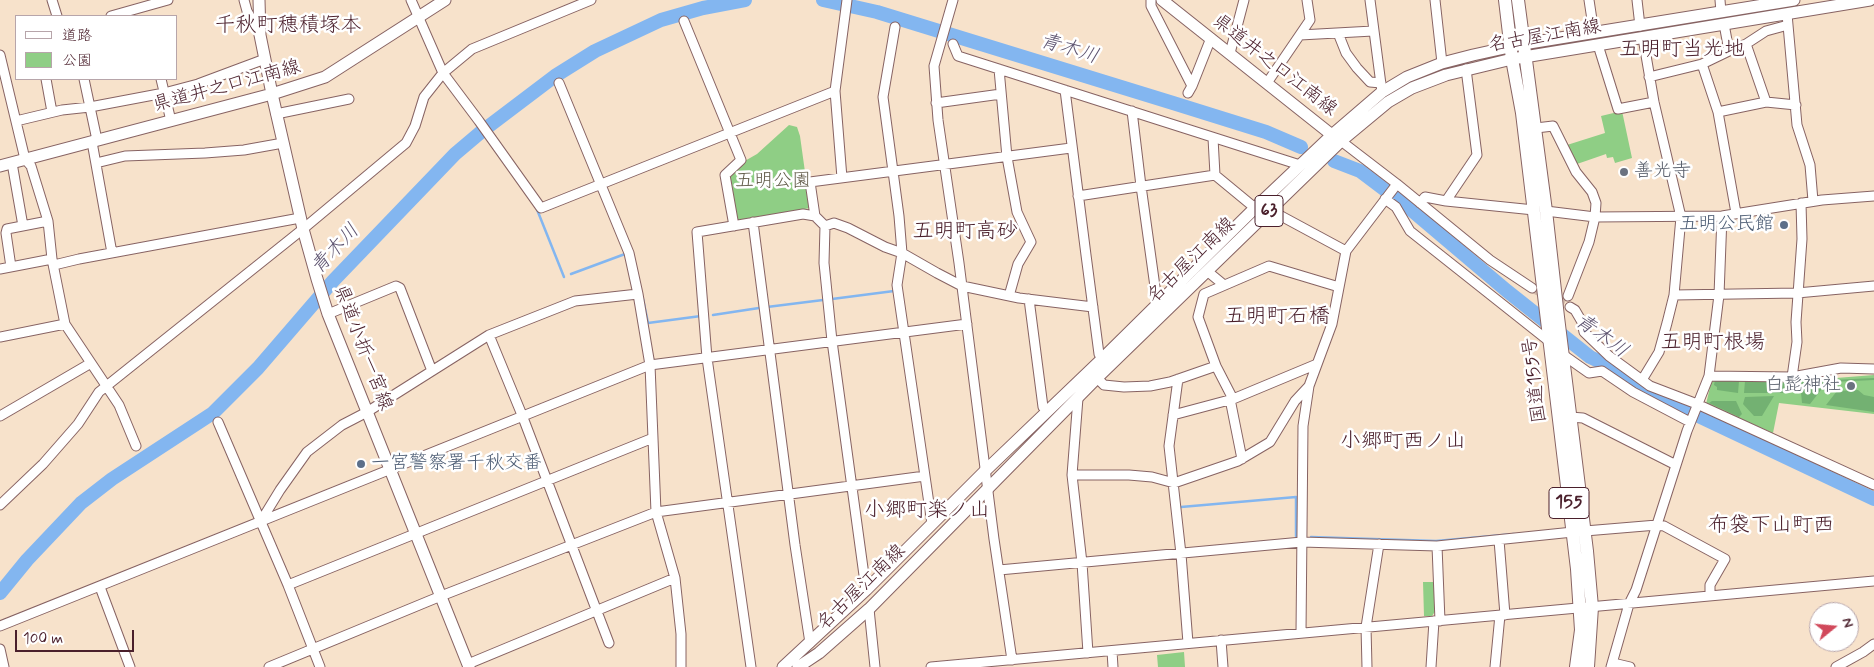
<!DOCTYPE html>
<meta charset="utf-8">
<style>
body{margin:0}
#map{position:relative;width:1874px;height:667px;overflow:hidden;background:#f7e2cb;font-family:Mynerve,"Klee One",sans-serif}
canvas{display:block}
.legend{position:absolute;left:15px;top:15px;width:162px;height:65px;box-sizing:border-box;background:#fff;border:1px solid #b7a5aa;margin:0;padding:6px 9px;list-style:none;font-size:15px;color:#4a1f2b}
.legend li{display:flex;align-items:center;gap:10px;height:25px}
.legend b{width:25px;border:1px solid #b7a5aa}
.north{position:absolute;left:1809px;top:602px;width:50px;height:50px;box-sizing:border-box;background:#fff;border:1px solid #b7a5aa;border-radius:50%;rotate:73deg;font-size:14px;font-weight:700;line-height:20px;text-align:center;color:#4a1f2b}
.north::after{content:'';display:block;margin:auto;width:18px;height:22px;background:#d1495b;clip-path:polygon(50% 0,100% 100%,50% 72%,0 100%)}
.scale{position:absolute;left:15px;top:630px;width:119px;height:22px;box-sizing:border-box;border:2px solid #4a1f2b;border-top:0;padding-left:6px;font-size:15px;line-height:18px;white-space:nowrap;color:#4a1f2b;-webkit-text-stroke:4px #fff;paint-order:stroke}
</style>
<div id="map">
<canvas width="1874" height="667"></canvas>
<ul class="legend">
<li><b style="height:6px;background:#fff"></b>道路</li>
<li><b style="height:14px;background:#8fce85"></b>公園</li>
</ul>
<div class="north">N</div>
<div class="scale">100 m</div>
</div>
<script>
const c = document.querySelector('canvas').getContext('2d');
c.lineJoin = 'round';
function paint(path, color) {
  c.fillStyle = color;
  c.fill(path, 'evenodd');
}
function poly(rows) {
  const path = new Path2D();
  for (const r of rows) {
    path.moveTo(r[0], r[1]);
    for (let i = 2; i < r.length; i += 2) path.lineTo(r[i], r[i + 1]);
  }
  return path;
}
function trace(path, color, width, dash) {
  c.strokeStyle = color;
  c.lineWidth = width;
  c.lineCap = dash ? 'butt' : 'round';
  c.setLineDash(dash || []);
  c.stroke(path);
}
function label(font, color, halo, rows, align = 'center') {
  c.font = font + ' Mynerve,"Klee One",sans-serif';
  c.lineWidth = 5;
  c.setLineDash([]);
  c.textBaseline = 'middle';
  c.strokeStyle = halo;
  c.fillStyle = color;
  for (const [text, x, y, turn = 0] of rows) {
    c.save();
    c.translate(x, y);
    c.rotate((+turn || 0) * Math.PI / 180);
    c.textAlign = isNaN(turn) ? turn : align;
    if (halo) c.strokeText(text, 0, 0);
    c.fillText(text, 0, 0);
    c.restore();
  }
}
paint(poly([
 [1622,111,1632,158,1615,163,1613,157,1607,158,1606,154,1577,164,1567,145,1605,133,1601,116],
 [789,125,797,127,800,136,810,208,738,221,730,176,743,162,757,154],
 [1874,375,1874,414,1779,403,1773,433,1706,404,1712,379,1798,381],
 [1423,582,1436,582,1436,610,1432,616,1424,616],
 [1184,652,1185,667,1158,667,1157,655]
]), '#8fce85');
paint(poly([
 [1874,378,1874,380,1831,382,1831,380],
 [1715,380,1739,381,1738,393,1717,390,1717,387,1714,385],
 [1825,380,1828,381,1810,404,1802,403,1801,392,1792,388,1795,383],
 [1745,381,1785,382,1785,393,1744,393],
 [1858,390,1864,395,1874,397,1874,412,1826,405,1837,391],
 [1774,396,1762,416,1754,416,1743,404,1745,397],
 [1712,401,1736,401,1742,414,1739,417,1709,403]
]), '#73b172');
trace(poly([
 [536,207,564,277],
 [571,274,625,254],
 [643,299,648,323,701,316],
 [832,299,894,291,894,292],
 [767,307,823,300],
 [713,315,759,308],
 [1181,507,1296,497,1296,536],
 [1311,537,1436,541,1514,534]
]), '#83b6f0', 2.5);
trace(poly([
 [823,0,877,12,1173,103,1266,132,1301,147],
 [1334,161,1360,171,1409,208,1507,291,1590,357,1605,364,1637,387,1874,499],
 [0,593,27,560,81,503,112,479,213,413,258,368,333,281,455,154,481,132,555,76,595,51,661,20,703,8,745,0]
]), '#83b6f0', 14);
trace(poly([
 [1532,288,1570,307]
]), '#d4bbab', 9, [9, 4.5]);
const minor = poly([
 [52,0,57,16],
 [244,0,247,11,260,34],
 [411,0,443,73,479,121,541,208,835,91,847,0],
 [953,0,934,66,938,120,959,263,994,539,1012,660],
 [1151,0,1151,6,1192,86,1188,93],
 [1370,0,1382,92],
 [1435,0,1442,63],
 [1589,0,1594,33],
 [1637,0,1640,26],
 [1720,0,1721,12],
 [1787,14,1797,125,1810,165,1813,201],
 [111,16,168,0],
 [684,21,741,160,725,175,734,226],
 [1724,24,1729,51,1746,44],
 [1788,25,1766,31,1746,44,1766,102,1796,105],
 [895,27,883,97,899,216,902,253,897,285,932,524],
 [1338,33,1346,53,1357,68,1370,82,1381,83],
 [1300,35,1373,31],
 [953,44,958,56,1300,165],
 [1598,45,1618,109,1654,102],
 [1230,53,1244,0],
 [0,55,25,159,31,166,48,221,52,259,65,324,119,405,136,446],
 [1702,64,1718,112,1736,213],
 [999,69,1007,157,1017,212,1031,242,1018,264,1009,296],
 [1649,77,1702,64,1729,51],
 [46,79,52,112],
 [84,79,97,140],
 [161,79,171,121],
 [559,83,629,253,638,294,650,365,656,512,675,578,681,634,681,667],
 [1267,83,1310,20,1307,0],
 [1192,86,1211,38],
 [1065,90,1086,255,1099,354,1102,359],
 [835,91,842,178],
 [936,103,1001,94],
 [1132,111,1141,186,1157,301,1158,303],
 [1718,112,1766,102],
 [276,114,349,99],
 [16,121,62,110,90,107,164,93,198,84,265,59],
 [1536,128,1553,126,1576,172,1592,192,1596,203,1595,217,1589,242,1568,296],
 [1213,138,1215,175,1255,208],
 [1341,141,1397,184,1490,260,1532,288],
 [92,142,112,253],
 [12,163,23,226],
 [96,163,125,156,205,153,244,150,283,143],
 [1078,196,1215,175],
 [1385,199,1396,207,1410,231,1550,342],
 [1446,201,1477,155,1466,69],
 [1420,203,1425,197,1446,201,1534,210],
 [1270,210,1346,251],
 [1546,211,1595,217,1722,216,1822,200,1874,196],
 [815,216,810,182,1071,148],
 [753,222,795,545,810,643],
 [825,226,824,263,832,341,866,590],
 [54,265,79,259,300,218],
 [11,267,6,233,7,229,48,221],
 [0,269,52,259],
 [1207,271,1224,285],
 [1674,295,1797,293,1874,286],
 [1029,299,1043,407,1048,411],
 [1570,307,1575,310,1582,322,1584,332,1609,356,1650,386,1697,404,1874,485],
 [328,314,396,286,400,288,432,371],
 [489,335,522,415,609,643],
 [0,337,65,324],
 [1562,354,1589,373,1602,371,1633,392,1690,422],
 [1709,376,1792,377,1841,368,1874,369],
 [1792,377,1797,342,1796,322,1802,239,1801,203],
 [1097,378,1104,385,1124,387,1150,386,1170,382,1216,366],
 [1178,379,1169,446,1181,554,1188,643],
 [1642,380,1659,352,1667,323,1674,295,1681,217,1654,102,1643,38],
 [1078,398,1072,475,1082,563,1088,653],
 [1230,399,1242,459],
 [1233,399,1216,366,1198,317,1204,294,1269,266,1339,287],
 [1173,415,1233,399,1317,364],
 [0,416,91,363],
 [1570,417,1583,418,1676,465],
 [218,422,288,585,320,667],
 [1072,475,1129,475,1152,477,1174,483,1238,461,1270,442,1295,401,1309,386],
 [0,505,43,464,78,424,99,392,303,229,406,143,415,126,424,97,443,73,472,49,591,0],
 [261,521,280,490,307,452,342,425,367,412,489,335,575,301,638,294],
 [1585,531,1657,525,1664,526,1725,559,1710,585,1710,596],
 [1499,540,1505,615],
 [1437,546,1440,621],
 [999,570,1302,542,1437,546,1573,532],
 [288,585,653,438],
 [100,587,130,667],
 [869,609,875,667],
 [0,626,650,365,967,324],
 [1301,633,1303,426,1309,386,1332,324,1346,251,1397,184],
 [1221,640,1223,667],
 [0,649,4,667],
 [1112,651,1113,667],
 [1613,663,1630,667],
 [468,664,675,578],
 [269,667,441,596,656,512,925,476],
 [751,667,707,358,697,232,803,214,815,216,825,226,834,223,848,228,885,247,902,253,937,273,962,286,1019,298,1093,307],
 [931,667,1874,581],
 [1367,667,1366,627,1379,544],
 [1431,667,1434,621],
 [1495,667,1500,615],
 [1611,667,1629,604,1636,590,1687,431,1709,376,1719,295,1722,216],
 [1836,667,1863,652,1874,644]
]);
const major = poly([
 [259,0,260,35,272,94,303,229,317,279,328,314,469,667],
 [1162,0,1337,139],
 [0,166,272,94,325,77,445,0],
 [783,667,866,590,986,470,1102,359,1255,208,1332,135,1382,92,1407,77,1442,63,1473,55,1523,44,1794,0],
 [798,667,819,653,869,609,1097,378,1341,141,1388,102,1412,88,1446,75,1512,59,1870,0]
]);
const highway = poly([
 [1505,0,1512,59,1522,113,1577,569,1581,630,1576,667],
 [1518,0,1546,211,1558,317,1587,551,1592,607,1588,667]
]);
trace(minor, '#876363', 11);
trace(major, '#876363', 13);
trace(highway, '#876363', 14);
trace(minor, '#fff', 9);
trace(major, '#fff', 11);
trace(highway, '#fff', 12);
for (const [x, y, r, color] of [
 [1624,172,5,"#6b7280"],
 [1784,225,5,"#5c6f8a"],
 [1851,386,5,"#6b7280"],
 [361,464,5,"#5c6f8a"]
]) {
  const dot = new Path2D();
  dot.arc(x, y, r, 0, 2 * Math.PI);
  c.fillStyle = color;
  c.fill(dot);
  trace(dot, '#fff', 2);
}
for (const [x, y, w] of [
 [1269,211,28],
 [1569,503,40]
]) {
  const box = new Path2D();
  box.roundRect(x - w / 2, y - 15.5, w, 31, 4);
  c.fillStyle = '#fff';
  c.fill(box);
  trace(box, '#4a1f2b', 1);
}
label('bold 18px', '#4a1f2b', null, [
 ["63",1269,211],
 ["155",1569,503]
]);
label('19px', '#4a1f2b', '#fff', [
 ["名古屋江南線",1545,37,-10],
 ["県道井之口江南線",1274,66,38],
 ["県道井之口江南線",227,87,-15],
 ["名古屋江南線",1192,261,-44],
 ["県道小折一宮線",362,348,69],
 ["国道155号",1536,380,-97],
 ["名古屋江南線",862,588,-44]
]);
label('19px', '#5b616d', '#fff', [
 ["善光寺",1634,172],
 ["白髭神社",1841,386,"right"]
], 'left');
label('19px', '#625c4a', '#fff', [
 ["五明公園",773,182]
]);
label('19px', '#4e5e75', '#fff', [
 ["五明公民館",1774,225],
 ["一宮警察署千秋交番",371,464,"left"]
], 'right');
label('italic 20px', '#5e5470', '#fff', [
 ["青木川",1069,50,17],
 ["青木川",336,250,-47],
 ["青木川",1601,337,36]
]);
label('21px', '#4a1f2b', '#fff', [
 ["千秋町穂積塚本",288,27],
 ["五明町当光地",1682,51],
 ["五明町高砂",965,233],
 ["五明町石橋",1277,318],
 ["五明町根場",1713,344],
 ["小郷町西ノ山",1403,443],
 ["小郷町楽ノ山",927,512],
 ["布袋下山町西",1771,527]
]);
</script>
